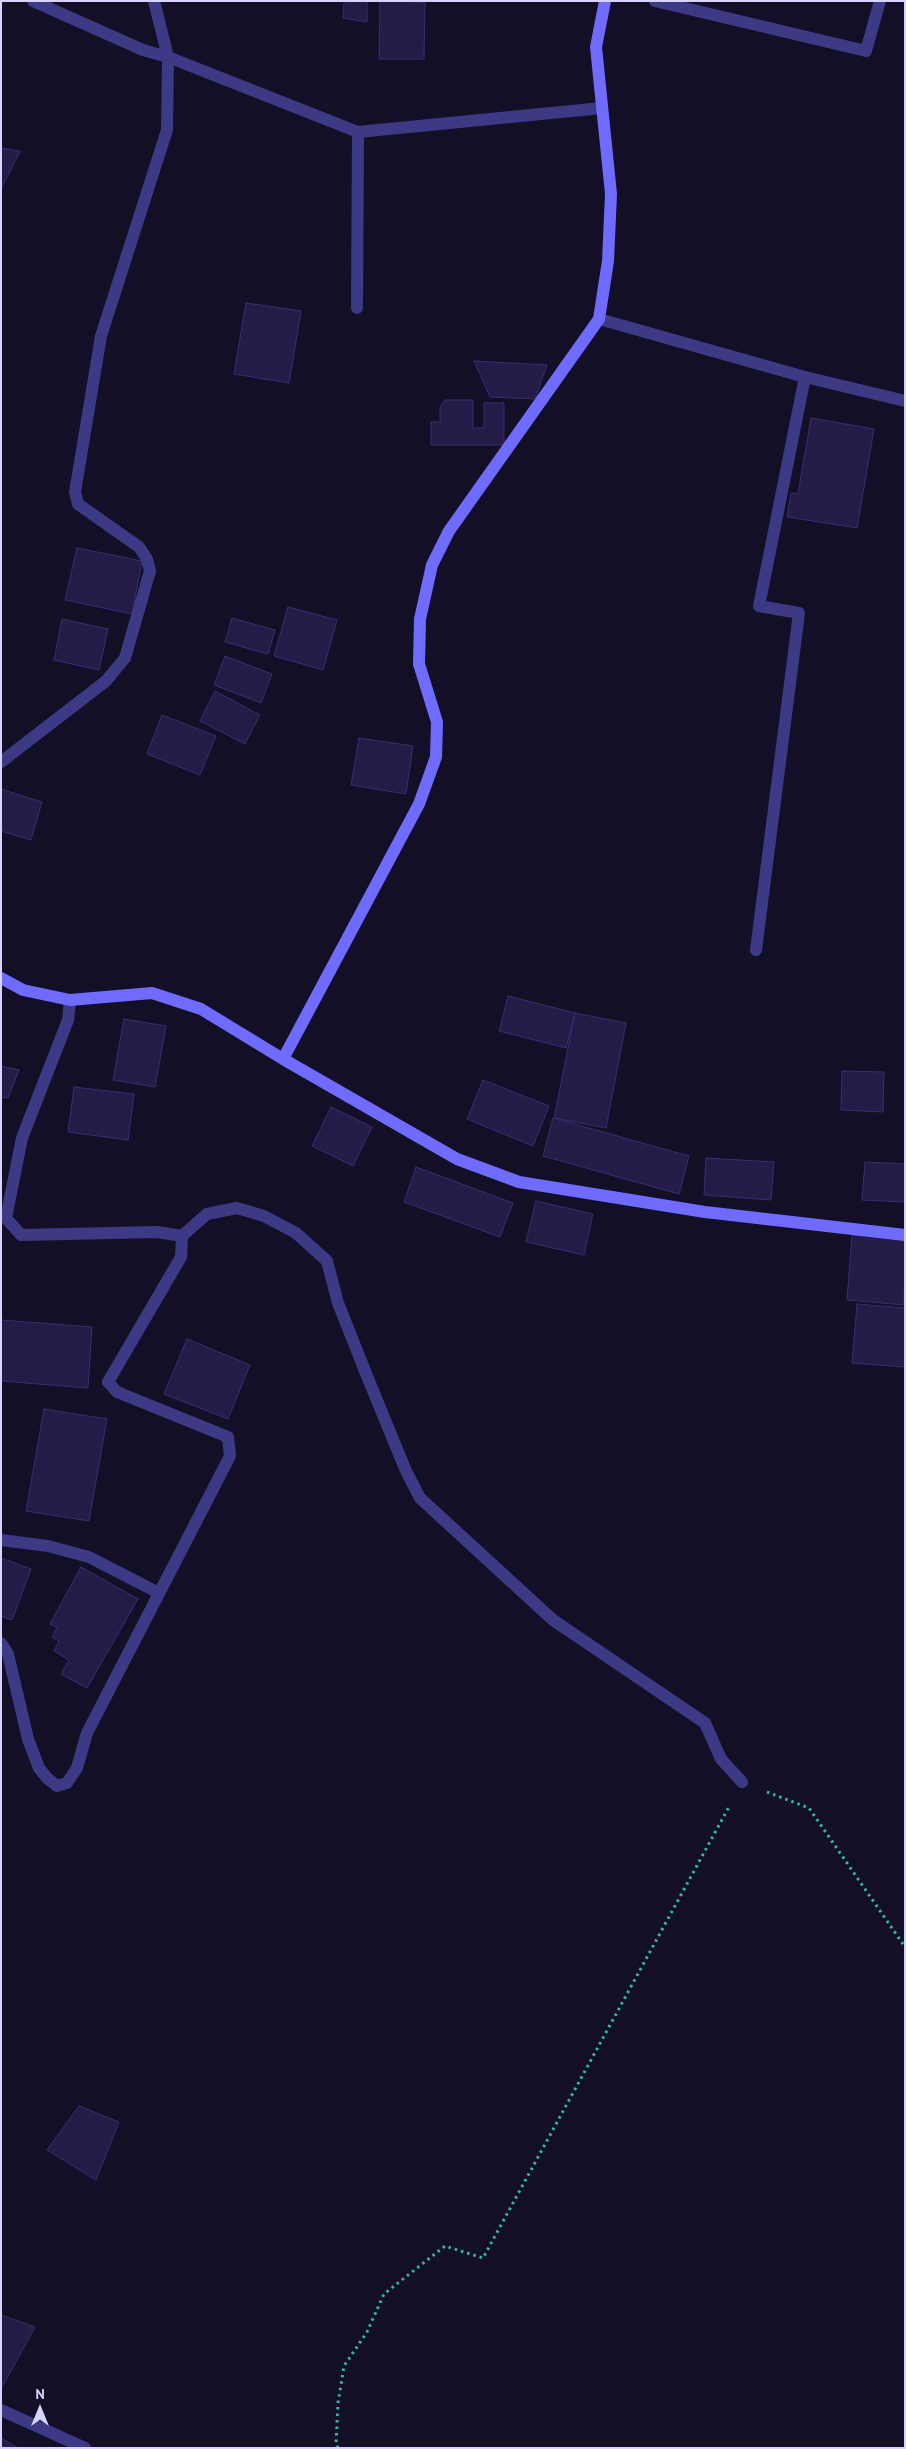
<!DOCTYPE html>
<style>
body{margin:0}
#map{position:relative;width:906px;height:2449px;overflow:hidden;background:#130f26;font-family:"PT Sans",sans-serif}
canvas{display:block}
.frame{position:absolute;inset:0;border:2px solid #d9d4ff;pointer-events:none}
.north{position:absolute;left:15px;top:2384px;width:50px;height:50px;-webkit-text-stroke:4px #130f26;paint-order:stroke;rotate:0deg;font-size:14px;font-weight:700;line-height:20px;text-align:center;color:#d9d4ff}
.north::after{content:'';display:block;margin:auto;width:18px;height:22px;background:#d9d4ff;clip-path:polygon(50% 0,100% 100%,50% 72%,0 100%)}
</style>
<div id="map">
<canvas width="906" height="2449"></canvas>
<div class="frame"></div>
<div class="north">N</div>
</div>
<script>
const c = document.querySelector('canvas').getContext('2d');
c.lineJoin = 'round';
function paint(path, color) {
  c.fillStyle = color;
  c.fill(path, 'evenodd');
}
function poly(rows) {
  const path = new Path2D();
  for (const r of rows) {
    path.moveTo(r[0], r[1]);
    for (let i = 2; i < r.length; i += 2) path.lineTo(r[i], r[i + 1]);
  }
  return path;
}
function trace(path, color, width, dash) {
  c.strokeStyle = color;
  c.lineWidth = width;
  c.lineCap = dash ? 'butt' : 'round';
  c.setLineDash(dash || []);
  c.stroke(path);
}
const building = poly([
 [344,1,367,1,367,22,343,18,344,1],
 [380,1,425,2,424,59,379,59,380,1],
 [1,148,20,151,1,189,1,148],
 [246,303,301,311,289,383,234,374,246,303],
 [474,361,547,365,535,399,490,397,474,361],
 [445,400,473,400,473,428,484,428,484,403,504,403,504,445,431,445,431,422,440,422,440,407,445,400],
 [811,418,874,429,857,528,787,517,791,493,798,494,811,418],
 [77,548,142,561,132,614,65,600,77,548],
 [288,607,337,620,323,670,274,656,288,607],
 [232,618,275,630,268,654,225,642,232,618],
 [62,619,108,629,99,670,54,660,62,619],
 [225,656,272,674,261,703,214,685,225,656],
 [215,691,260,715,245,744,200,721,215,691],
 [162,715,216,736,200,775,147,754,162,715],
 [359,738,413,746,406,794,351,785,359,738],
 [1,789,42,802,31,840,1,831,1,789],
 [508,996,575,1013,566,1048,499,1031,508,996],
 [575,1013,626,1023,606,1128,554,1118,575,1013],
 [124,1019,166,1026,155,1087,113,1080,124,1019],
 [1,1066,19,1070,8,1098,1,1097,1,1066],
 [842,1071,884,1072,883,1112,841,1110,842,1071],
 [483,1080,549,1106,533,1146,467,1119,483,1080],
 [74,1087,134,1094,128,1140,68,1132,74,1087],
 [331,1107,372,1127,353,1166,312,1146,331,1107],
 [553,1118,689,1156,679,1194,543,1156,553,1118],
 [706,1158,774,1162,771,1200,704,1195,706,1158],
 [865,1162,905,1164,905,1202,862,1200,865,1162],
 [416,1167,513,1203,500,1237,404,1202,416,1167],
 [536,1201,593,1214,584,1255,526,1242,536,1201],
 [852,1235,905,1239,904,1305,847,1300,852,1235],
 [857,1304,905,1308,905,1367,852,1363,857,1304],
 [1,1320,92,1327,88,1388,1,1381,1,1320],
 [187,1339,250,1365,228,1419,164,1394,187,1339],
 [44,1409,107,1419,89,1521,26,1511,44,1409],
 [1,1558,31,1569,12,1620,1,1616,1,1558],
 [81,1567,138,1599,87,1688,61,1674,69,1660,54,1651,59,1641,52,1637,57,1628,50,1624,81,1567],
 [79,2106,119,2122,96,2180,47,2150,79,2106],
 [1,2315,35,2327,1,2389,1,2315],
 [1,2438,18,2448,1,2448,1,2438]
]);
paint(building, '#241b47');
trace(building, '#3b2d73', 1);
trace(poly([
 [767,1792,809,1808,905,1947],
 [338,2448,336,2444,338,2403,344,2366,367,2332,384,2294,445,2246,483,2258,730,1805]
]), '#2fb8b0', 3, [2.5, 4]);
trace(poly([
 [33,1,143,50,168,57]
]), '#3d3a85', 12);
trace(poly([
 [655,1,866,51,880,1],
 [168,57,358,132,602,108],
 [357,308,358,132],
 [599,319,805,377,905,401],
 [1,762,106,681,125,658,150,571,147,559,139,547,78,504,75,492,101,336,167,130,168,57,154,1],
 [756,950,799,613,759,606,805,377],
 [70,1000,68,1020,22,1138,6,1218,21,1235,157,1232,182,1236],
 [1,1540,48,1546,89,1557,159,1593],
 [1,1643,8,1654,28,1739,39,1768,47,1778,57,1786,67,1783,77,1768,87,1733,230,1456,228,1437,117,1392,108,1382,181,1257,182,1236,207,1214,237,1208,264,1216,296,1233,327,1261,338,1303,367,1376,406,1471,420,1498,553,1620,705,1723,721,1759,742,1782],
 [1,2410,85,2448]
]), '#3d3a85', 12);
trace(poly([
 [1,978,23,990,70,1000,152,993,201,1009,283,1059,457,1159,519,1182,705,1212,905,1235],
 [283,1059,419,804,436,757,437,722,419,664,420,619,432,565,449,531,599,319,608,261,611,194,596,47,605,1]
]), '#6f6bff', 12);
</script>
